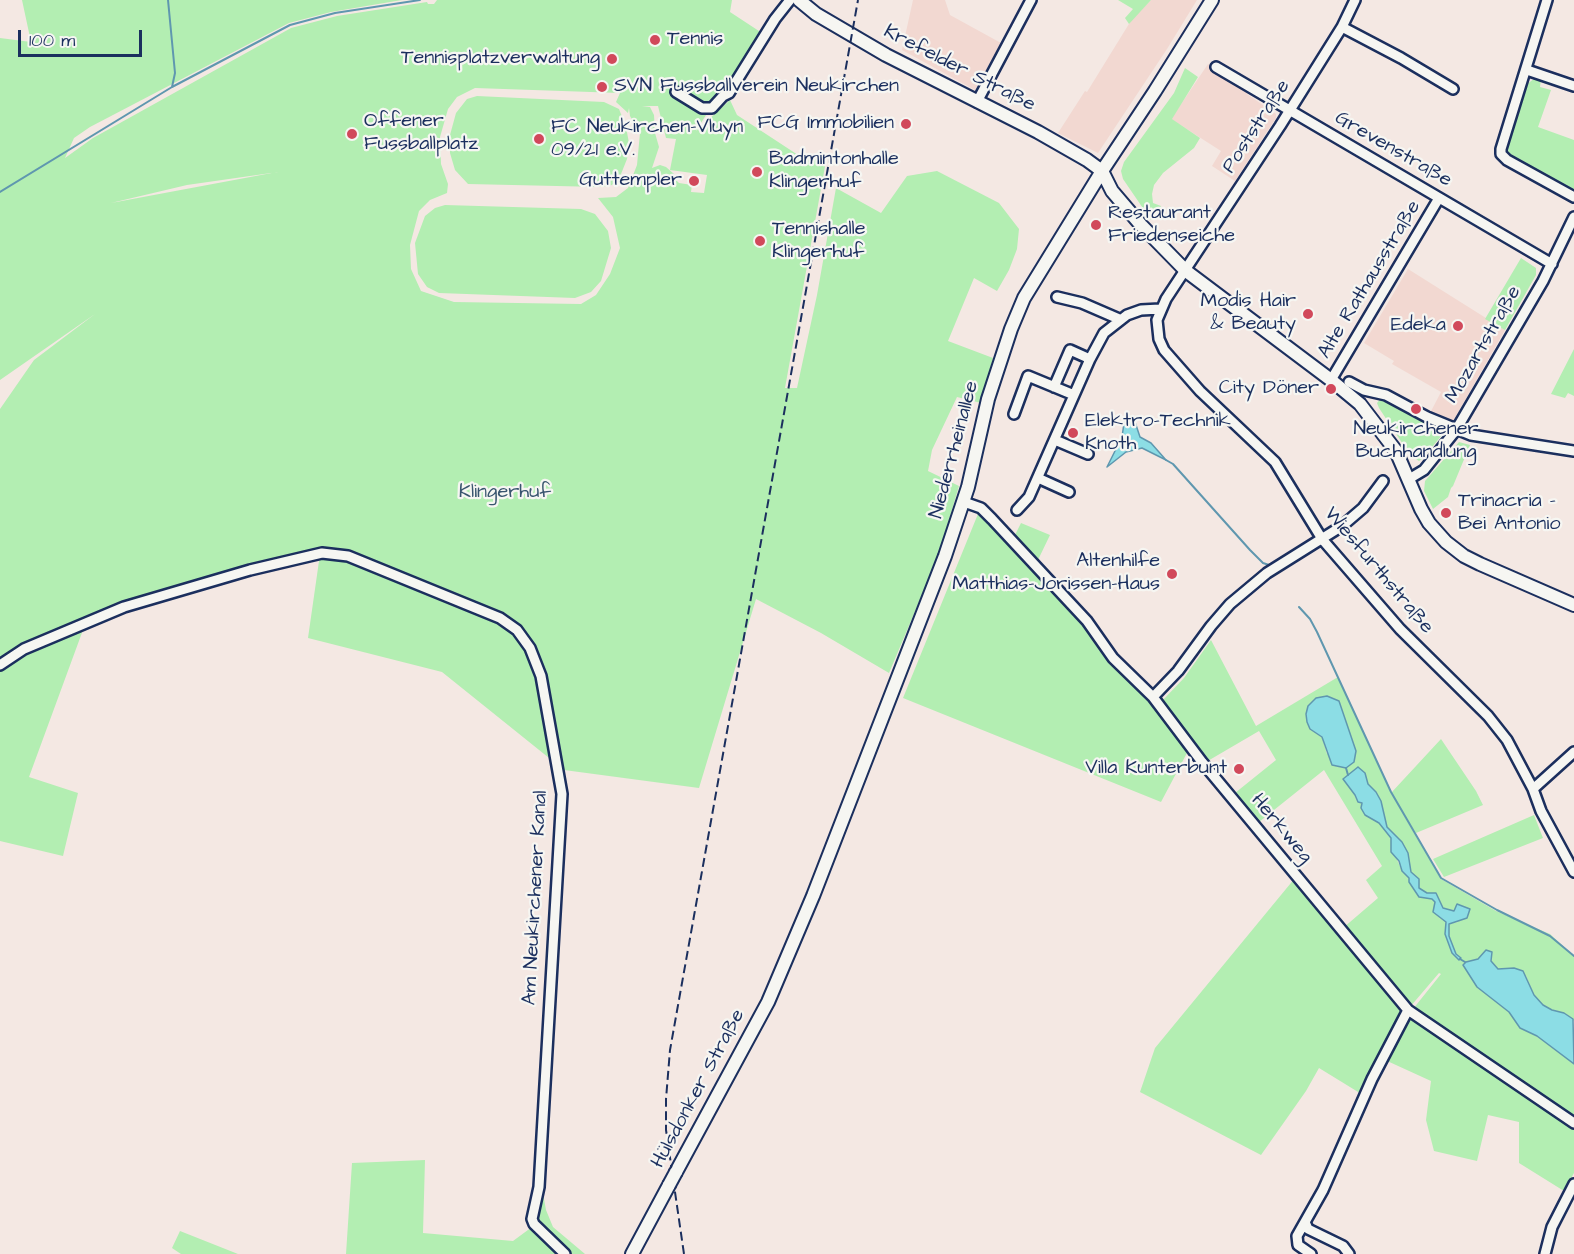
<!DOCTYPE html>
<meta charset="utf-8">
<style>
body{margin:0}
#map{position:relative;width:1574px;height:1254px;overflow:hidden;background:#f4e8e3;font-family:"Architects Daughter",sans-serif}
canvas{display:block}
.scale{position:absolute;left:18px;top:30px;width:124px;height:27px;box-sizing:border-box;border:3px solid #1b2f5e;border-top:0;padding-left:8px;font-size:18px;line-height:21px;white-space:nowrap;color:#1b2f5e;-webkit-text-stroke:4px #f6f6f2;paint-order:stroke}
</style>
<div id="map">
<canvas width="1574" height="1254"></canvas>
<div class="scale">100 m</div>
</div>
<script>
const c = document.querySelector('canvas').getContext('2d');
c.lineJoin = 'round';
function paint(path, color) {
  c.fillStyle = color;
  c.fill(path, 'evenodd');
}
function poly(rows) {
  const path = new Path2D();
  for (const r of rows) {
    path.moveTo(r[0], r[1]);
    for (let i = 2; i < r.length; i += 2) path.lineTo(r[i], r[i + 1]);
  }
  return path;
}
function trace(path, color, width, dash) {
  c.strokeStyle = color;
  c.lineWidth = width;
  c.lineCap = dash ? 'butt' : 'round';
  c.setLineDash(dash || []);
  c.stroke(path);
}
function label(font, color, halo, rows, align = 'center') {
  c.font = font + ' "Architects Daughter",sans-serif';
  c.lineWidth = 4.5;
  c.setLineDash([]);
  c.textBaseline = 'middle';
  c.strokeStyle = halo;
  c.fillStyle = color;
  for (const [text, x, y, turn = 0] of rows) {
    c.save();
    c.translate(x, y);
    c.rotate((+turn || 0) * Math.PI / 180);
    c.textAlign = isNaN(turn) ? turn : align;
    if (halo) c.strokeText(text, 0, 0);
    c.fillText(text, 0, 0);
    c.restore();
  }
}
paint(poly([
 [913,0,945,0,950,15,1001,43,975,90,902,50],
 [1151,0,1197,0,1167,49,1098,153,1058,133,1085,91,1087,92,1132,19],
 [1208,64,1248,91,1247,94,1276,114,1276,118,1235,181,1212,166,1221,151,1171,119],
 [1408,269,1505,330,1452,423,1429,415,1441,392,1392,364,1394,361,1364,343]
]), '#f2d8d1');
paint(poly([
 [22,0,402,0,331,12,289,23,90,127,74,138,65,158,93,138,291,28,337,16,427,2,428,4,434,4,437,0,732,0,730,12,762,33,727,88,711,107,696,131,730,100,737,115,798,155,826,161,785,388,797,388,817,295,836,188,881,213,907,176,937,171,999,203,1019,229,1017,249,1009,270,997,291,974,278,948,341,993,358,981,403,957,397,932,450,928,471,959,486,938,557,889,673,821,633,756,599,699,788,564,770,442,672,308,638,320,554,87,619,29,777,78,793,63,856,0,841,0,409,34,360,95,314,0,380,0,38,31,42],
 [475,88,620,93,616,102,628,113,629,108,630,116,640,133,637,165,628,188,616,197,598,198,613,217,620,248,610,274,596,295,581,304,454,302,421,291,411,269,410,245,419,211,430,200,447,193,448,184,441,164,440,137,448,109,457,97],
 [642,106,658,106,666,138,676,139,670,170,707,175,704,193,691,192,692,185,679,183,674,178,674,174,666,167,660,165,652,168,659,147,655,133,654,115,650,107],
 [278,172,277,172,111,203,187,185],
 [1118,0,1151,0,1129,24,1125,18,1133,9],
 [1185,68,1198,77,1172,119,1200,138,1194,148,1163,173,1154,185,1152,194,1153,203,1161,206,1151,220,1123,179,1121,171,1124,162,1174,93],
 [1535,78,1541,79,1540,87,1551,90,1538,127,1574,140,1574,189,1566,189,1510,156,1506,150,1526,85],
 [477,96,604,102,619,109,626,127,629,143,627,159,621,174,612,185,601,187,468,184,455,170,450,153,450,135,456,113,467,99],
 [445,205,581,209,595,214,608,231,611,248,601,281,591,292,575,298,439,293,427,287,418,274,415,243,425,216,435,208],
 [1521,258,1536,268,1536,275,1505,330,1485,319],
 [1574,349,1574,396,1568,393,1565,398,1551,394],
 [1382,397,1448,428,1422,459,1419,461,1410,455,1379,408,1377,403],
 [1459,442,1470,445,1453,486,1451,488,1448,497,1433,509,1424,491,1425,481],
 [980,509,1085,623,1110,660,1145,696,1188,751,1161,802,903,698],
 [1021,523,1050,535,1037,562,1013,539],
 [1211,640,1256,726,1338,677,1391,793,1441,739,1476,791,1483,805,1416,833,1403,814,1441,879,1496,911,1550,934,1574,956,1574,1021,1564,1013,1552,1010,1543,1005,1534,995,1526,976,1514,968,1498,969,1491,961,1492,953,1486,950,1478,959,1471,962,1477,987,1509,1012,1520,1028,1537,1036,1574,1064,1574,1173,1564,1191,1519,1163,1519,1122,1488,1115,1477,1161,1434,1151,1426,1120,1431,1081,1385,1060,1409,1014,1441,974,1439,973,1410,1007,1343,928,1378,898,1366,880,1382,866,1324,770,1259,822,1235,793,1276,760,1259,731,1206,762,1162,704,1162,701,1184,678],
 [1310,728,1349,734,1356,751,1327,754,1322,737],
 [1365,773,1368,784,1376,792,1387,827,1402,842,1408,853,1411,872,1419,888,1443,908,1454,911,1458,922,1449,923,1449,936,1456,954,1445,934,1446,922,1438,914,1434,907,1435,902,1432,899,1419,897,1410,882,1410,878,1402,871,1395,855,1391,838,1379,823,1365,815,1363,803,1356,799,1355,795],
 [1534,815,1543,838,1444,877,1433,859],
 [1295,878,1312,901,1404,1011,1363,1095,1319,1068,1306,1091,1261,1155,1140,1092,1155,1048],
 [425,1160,423,1233,513,1241,532,1227,542,1188,546,1210,553,1227,585,1254,346,1254,352,1163],
 [180,1231,238,1254,181,1254,172,1248]
]), '#b3eeb2');
const water = poly([
 [1129,416,1134,419,1140,437,1151,443,1166,460,1142,448,1126,452,1107,467,1122,437,1124,423,1129,416],
 [1327,696,1339,701,1356,751,1354,762,1346,768,1332,765,1322,737,1310,729,1307,722,1306,714,1308,706,1316,698,1327,696],
 [1358,767,1365,773,1368,784,1376,792,1381,801,1387,827,1402,842,1408,853,1411,872,1419,879,1419,888,1427,893,1436,893,1443,908,1454,911,1457,904,1470,909,1467,918,1449,924,1449,936,1456,954,1461,958,1459,960,1452,953,1445,934,1446,922,1433,912,1435,902,1432,899,1419,897,1409,882,1409,878,1402,871,1399,861,1391,852,1391,838,1379,823,1365,815,1361,808,1362,803,1358,802,1355,795,1343,779,1358,767],
 [1486,950,1492,952,1491,961,1498,969,1514,968,1523,971,1534,995,1543,1005,1552,1010,1564,1013,1573,1019,1574,1064,1537,1036,1520,1028,1509,1012,1477,987,1463,965,1466,962,1478,959,1486,950]
]);
paint(water, '#8cdde5');
trace(water, '#5f97af', 1.5);
trace(poly([
 [168,0,175,73,172,87],
 [0,192,172,87,290,25,335,13,420,0],
 [1166,460,1173,464,1250,550,1263,563,1269,565],
 [1299,607,1310,619,1317,632,1391,792,1441,878,1497,910,1550,936,1574,956],
 [1346,768,1348,775],
 [1460,959,1465,962]
]), '#5f97af', 2);
const minor = poly([
 [1355,0,1342,27,1280,126,1166,299,1157,320,1159,339,1164,350,1200,391,1275,462,1322,539,1400,629,1488,716,1507,740,1533,789,1541,811,1574,872],
 [1547,0,1501,149,1501,154,1507,160,1574,197],
 [1342,27,1401,58,1453,89],
 [1216,67,1552,264],
 [1527,70,1574,86],
 [676,92,702,108,712,108,723,96,729,93,775,19,790,0],
 [977,102,1031,0],
 [1057,297,1082,303,1119,319],
 [1331,380,1439,198],
 [1349,382,1364,390,1386,395,1427,417,1471,435,1574,451],
 [1054,387,1070,350,1090,359],
 [1014,414,1028,376,1074,395],
 [1055,440,1088,454],
 [1038,478,1069,492],
 [1409,479,1424,470,1456,430,1543,281,1574,217],
 [964,502,981,508,992,519,1087,621,1113,658,1153,697,1202,762,1408,1010,1574,1123],
 [1017,510,1029,497,1090,359,1104,333,1127,315,1141,310,1160,309],
 [0,665,24,649,124,607,250,570,322,553,348,556,500,618,517,630,530,648,541,676,562,794,539,1187,532,1219,534,1224,565,1254],
 [1153,697,1178,671,1211,626,1230,604,1267,573,1342,526,1363,508,1383,481],
 [1533,789,1574,752],
 [1305,1222,1308,1229,1343,1246,1349,1254],
 [1311,1254,1298,1245,1297,1236,1323,1190,1372,1079,1408,1010],
 [1545,1254,1552,1227,1574,1184]
]);
const major = poly([
 [799,0,816,14,886,55,1038,132,1087,160,1102,171,1112,191,1141,225,1186,271,1331,380,1360,404,1396,451,1421,509,1429,523,1446,542,1464,556,1480,564,1574,605],
 [676,1172,768,1002,813,896,945,556,968,487,988,399,1011,329,1024,298,1102,171,1155,91,1212,0],
 [632,1254,669,1185]
]);
trace(minor, '#1b2f5e', 14);
trace(major, '#1b2f5e', 16);
trace(minor, '#f6f6f2', 9);
trace(major, '#f6f6f2', 12);
trace(poly([
 [684,1254,666,1130,666,1099,670,1050,858,0]
]), '#1b2f5e', 2, [9, 4.5]);
const majorBridge = poly([
 [669,1185,676,1172]
]);
trace(majorBridge, '#1b2f5e', 16, []);
trace(majorBridge, '#f6f6f2', 12);
for (const [x, y, r, color] of [
 [655,40,6,"#d1495b"],
 [612,59,6,"#d1495b"],
 [602,87,6,"#d1495b"],
 [906,124,6,"#d1495b"],
 [352,134,6,"#d1495b"],
 [539,139,6,"#d1495b"],
 [757,172,6,"#d1495b"],
 [694,181,6,"#d1495b"],
 [1096,225,6,"#d1495b"],
 [760,241,6,"#d1495b"],
 [1308,314,6,"#d1495b"],
 [1458,326,6,"#d1495b"],
 [1331,389,6,"#d1495b"],
 [1416,409,6,"#d1495b"],
 [1073,433,6,"#d1495b"],
 [1446,513,6,"#d1495b"],
 [1172,574,6,"#d1495b"],
 [1239,769,6,"#d1495b"]
]) {
  const dot = new Path2D();
  dot.arc(x, y, r, 0, 2 * Math.PI);
  c.fillStyle = color;
  c.fill(dot);
  trace(dot, '#f6f6f2', 2);
}
label('20px', '#1b2f5e', '#f6f6f2', [
 ["Tennis",667,40],
 ["Tennisplatzverwaltung",600,59,"right"],
 ["SVN Fussballverein Neukirchen",614,87],
 ["Offener",364,122],
 ["Fussballplatz",364,145],
 ["FCG Immobilien",894,124,"right"],
 ["FC Neukirchen-Vluyn",551,128],
 ["09/21 e.V.",551,151],
 ["Badmintonhalle",769,160],
 ["Klingerhuf",769,183],
 ["Guttempler",682,181,"right"],
 ["Restaurant",1108,214],
 ["Friedenseiche",1108,237],
 ["Tennishalle",772,230],
 ["Klingerhuf",772,253],
 ["Modis Hair",1296,302,"right"],
 ["& Beauty",1296,325,"right"],
 ["Edeka",1446,326,"right"],
 ["City Döner",1319,389,"right"],
 ["Elektro-Technik",1085,422],
 ["Knoth",1085,445],
 ["Neukirchener",1416,430,"center"],
 ["Buchhandlung",1416,453,"center"],
 ["Trinacria -",1458,502],
 ["Bei Antonio",1458,525],
 ["Altenhilfe",1160,562,"right"],
 ["Matthias-Jorissen-Haus",1160,585,"right"],
 ["Villa Kunterbunt",1227,769,"right"]
], 'left');
label('20px', '#1b2f5e', '#f6f6f2', [
 ["Krefelder Straße",959,69,27],
 ["Poststraße",1257,127,-57],
 ["Grevenstraße",1393,150,30],
 ["Alte Rathausstraße",1370,280,-59],
 ["Mozartstraße",1484,345,-60],
 ["Niederrheinallee",955,450,-75],
 ["Wiesfurthstraße",1378,571,50],
 ["Herkweg",1281,829,50],
 ["Am Neukirchener Kanal",536,898,-87],
 ["Hülsdonker Straße",699,1089,-62]
]);
label('20px', '#39556f', '#f6f6f2', [
 ["Klingerhuf",505,493]
]);
</script>
